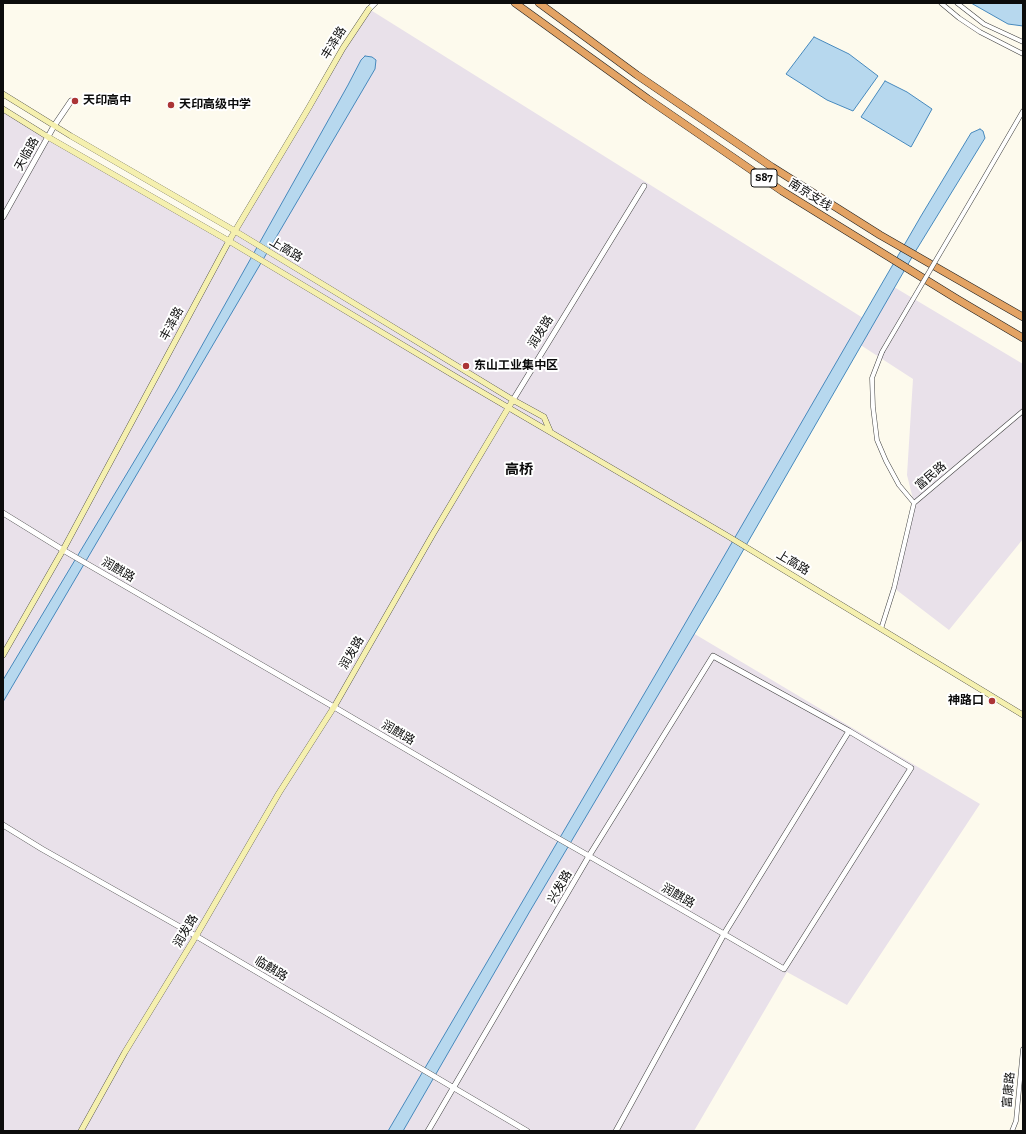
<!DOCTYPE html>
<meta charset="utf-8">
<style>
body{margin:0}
#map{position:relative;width:1026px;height:1134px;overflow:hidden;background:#fdfaed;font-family:"Zilla Slab",serif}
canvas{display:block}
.frame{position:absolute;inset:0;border:4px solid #0c0c0c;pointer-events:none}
</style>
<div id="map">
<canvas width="1026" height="1134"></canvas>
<div class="frame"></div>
</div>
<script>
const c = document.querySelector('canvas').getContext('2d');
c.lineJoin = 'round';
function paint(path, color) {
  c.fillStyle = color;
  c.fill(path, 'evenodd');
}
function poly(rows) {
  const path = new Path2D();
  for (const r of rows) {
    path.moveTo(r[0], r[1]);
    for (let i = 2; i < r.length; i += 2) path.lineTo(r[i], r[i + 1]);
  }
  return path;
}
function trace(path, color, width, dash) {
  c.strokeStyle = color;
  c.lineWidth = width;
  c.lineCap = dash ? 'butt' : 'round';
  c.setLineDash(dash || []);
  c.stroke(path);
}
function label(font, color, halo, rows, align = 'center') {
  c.font = font + ' "Zilla Slab","Noto Sans SC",serif';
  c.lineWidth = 4;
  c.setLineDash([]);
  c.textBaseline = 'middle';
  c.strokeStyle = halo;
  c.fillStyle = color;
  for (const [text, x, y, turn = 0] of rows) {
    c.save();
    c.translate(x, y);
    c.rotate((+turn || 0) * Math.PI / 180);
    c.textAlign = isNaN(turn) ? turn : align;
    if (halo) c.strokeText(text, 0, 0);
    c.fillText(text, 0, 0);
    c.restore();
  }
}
paint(poly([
 [369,9,871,323,894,287,1023,364,1023,539,949,630,894,588,914,503,907,475,913,379,859,344,693,633,980,804,847,1005,787,972,694,1131,3,1131,3,109,229,241]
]), '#e9e1ea');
const water = poly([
 [971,3,1023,3,1023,26,1008,24,971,3],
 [814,37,849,54,878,76,853,111,827,100,786,74,814,37],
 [365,56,372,57,376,60,375,69,3,702,3,680,177,390,348,85,361,60,365,56],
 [885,81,907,92,932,109,911,147,861,117,885,81],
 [980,129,983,131,985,138,915,252,718,594,530,911,403,1131,388,1131,657,672,921,216,971,133,980,129]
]);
paint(water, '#b7d8ee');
trace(water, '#4789bd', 1);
const minor = poly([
 [941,3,959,18,980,32,1023,54],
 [957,3,984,24,1023,42],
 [976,192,1023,111],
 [882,352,872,378,873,407,877,440,886,461,899,485,914,503],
 [881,629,894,588,914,503,1023,411],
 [1012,1131,1016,1121,1023,1049]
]);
const tertiary = poly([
 [369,9,375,3],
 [3,217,54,126,71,101],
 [513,400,644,186],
 [3,513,63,550,334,707,547,832,589,856,724,934,784,969,911,768,849,731,713,656,589,856,428,1131],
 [3,825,42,849,196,936,527,1131],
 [616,1131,724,934,849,731]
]);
const secondary = poly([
 [3,94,71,136,235,231,513,400,544,417,550,431],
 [3,109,48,137,229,241,463,381,726,535,1023,715],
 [3,655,63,550,229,241,308,109,343,48,369,9],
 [81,1131,125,1052,196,936,279,793,334,707,433,534,513,400]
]);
const motorway = poly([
 [515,3,648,99,782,191,957,299,1023,338],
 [539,3,637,75,772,167,880,235,1023,317]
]);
trace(minor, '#3f3f3f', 5);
trace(tertiary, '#3f3f3f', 6);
trace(secondary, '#2e2e2e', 6);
trace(motorway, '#1d1d1d', 8);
trace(minor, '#fff', 4);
trace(tertiary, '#fff', 5);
trace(secondary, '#f5f0af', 5.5);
trace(motorway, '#e3a364', 7);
const minorBridge = poly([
 [882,352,976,192]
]);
trace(minorBridge, '#3f3f3f', 5, []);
trace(minorBridge, '#fff', 4);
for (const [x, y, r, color] of [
 [75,101,4,"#ab3436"],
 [171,105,4,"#ab3436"],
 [466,366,4,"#ab3436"],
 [992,701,4,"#ab3436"]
]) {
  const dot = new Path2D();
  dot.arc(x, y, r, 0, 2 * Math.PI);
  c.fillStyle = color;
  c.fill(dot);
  trace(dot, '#fff', 1.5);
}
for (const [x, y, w] of [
 [764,178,26]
]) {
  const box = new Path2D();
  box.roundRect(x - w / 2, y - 9, w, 18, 3);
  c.fillStyle = '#fff';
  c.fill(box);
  trace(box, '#0c0c0c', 1);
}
label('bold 11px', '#0c0c0c', null, [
 ["S87",764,178]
]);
label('12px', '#0c0c0c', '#fff', [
 ["丰泽路",334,43,-58],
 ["天临路",27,154,-61],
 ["南京支线",810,195,32],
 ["上高路",286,250,31],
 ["丰泽路",172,324,-62],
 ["润发路",541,332,-58],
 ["富民路",931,476,-40],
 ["上高路",793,563,31],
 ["润麒路",118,570,30],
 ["润发路",352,653,-60],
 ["润麒路",398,733,30],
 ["兴发路",560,887,-60],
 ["润麒路",678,896,30],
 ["润发路",186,931,-59],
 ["临麒路",271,969,31],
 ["富康路",1009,1090,-85]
]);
label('bold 12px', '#0c0c0c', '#fff', [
 ["天印高中",83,101],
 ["天印高级中学",179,105],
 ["东山工业集中区",474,366],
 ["神路口",984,701,"right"]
], 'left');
label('bold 14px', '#0c0c0c', '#fff', [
 ["高桥",519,470]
]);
</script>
